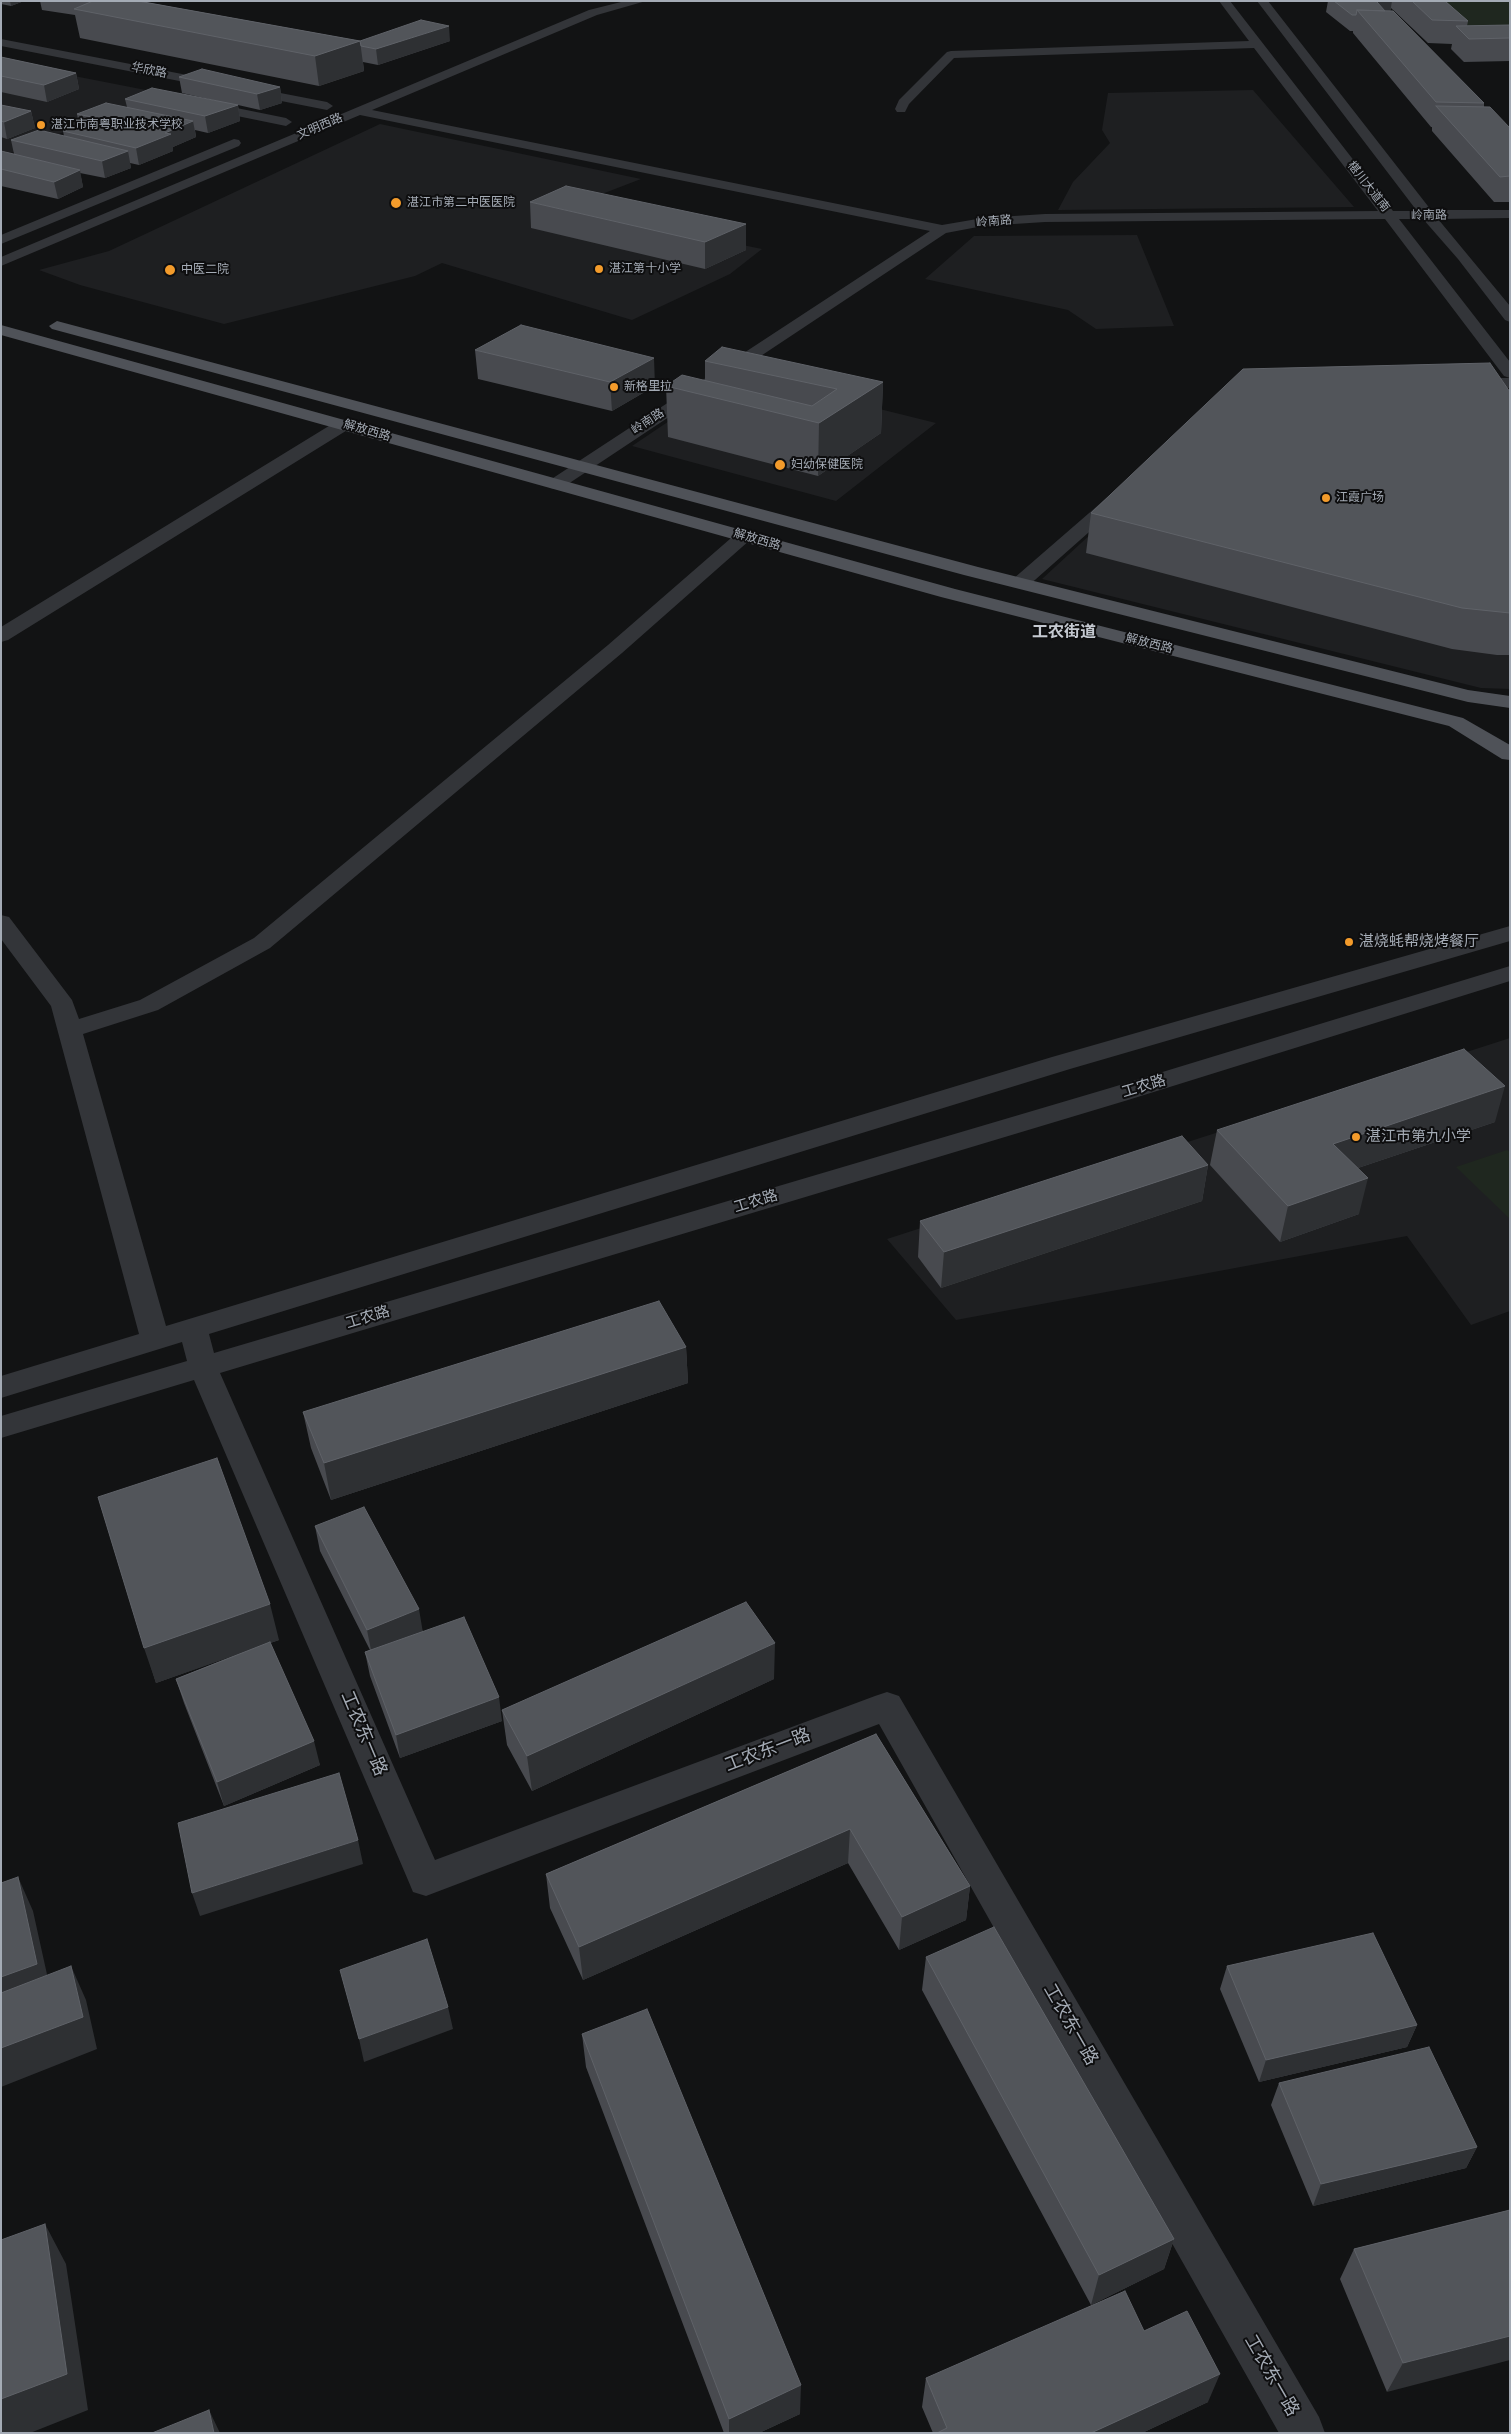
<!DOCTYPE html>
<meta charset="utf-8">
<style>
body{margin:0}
#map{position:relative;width:1511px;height:2434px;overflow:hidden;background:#121314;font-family:"Roboto Condensed",sans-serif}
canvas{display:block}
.frame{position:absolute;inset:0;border:2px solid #a4abb5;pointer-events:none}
</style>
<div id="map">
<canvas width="1511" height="2434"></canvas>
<div class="frame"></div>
</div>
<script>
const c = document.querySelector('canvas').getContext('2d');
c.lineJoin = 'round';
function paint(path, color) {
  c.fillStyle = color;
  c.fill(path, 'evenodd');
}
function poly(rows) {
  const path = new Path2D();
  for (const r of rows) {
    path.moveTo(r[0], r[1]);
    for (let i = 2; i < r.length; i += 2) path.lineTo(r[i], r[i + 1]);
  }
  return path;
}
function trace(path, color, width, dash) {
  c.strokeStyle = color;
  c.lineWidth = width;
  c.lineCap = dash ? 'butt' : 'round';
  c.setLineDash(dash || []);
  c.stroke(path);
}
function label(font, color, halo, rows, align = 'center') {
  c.font = font + ' "Roboto Condensed","Noto Sans SC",sans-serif';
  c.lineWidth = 4;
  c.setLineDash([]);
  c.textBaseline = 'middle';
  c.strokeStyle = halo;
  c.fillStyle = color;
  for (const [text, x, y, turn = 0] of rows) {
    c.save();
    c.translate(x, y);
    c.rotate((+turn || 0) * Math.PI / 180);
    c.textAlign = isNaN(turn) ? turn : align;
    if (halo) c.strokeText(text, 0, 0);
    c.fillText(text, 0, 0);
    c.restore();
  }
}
paint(poly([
 [1,62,18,65,161,93,1,157],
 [1253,90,1354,207,1058,210,1073,182,1110,143,1102,130,1108,93],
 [380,124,641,179,542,217,569,209,762,249,730,274,632,320,442,263,415,276,224,324,80,285,39,270,109,251],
 [1137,235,1174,326,1096,329,1068,310,925,279,974,236],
 [739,374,936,423,836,501,632,446],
 [1510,402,1510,689,1481,688,1042,579,1233,403],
 [1510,1038,1510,1311,1471,1325,1407,1236,956,1320,887,1239]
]), '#1e1f21');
paint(poly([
 [1433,1,1510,1,1510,40,1472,40],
 [1507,1150,1510,1152,1510,1219,1456,1167]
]), '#1f271f');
paint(poly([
 [625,1,646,1,597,15,372,110,942,225,983,218,1045,214,1378,211,1254,48,954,58,909,104,905,112,897,112,895,109,899,100,947,52,951,51,1249,41,1219,1,1230,1,1393,211,1417,211,1257,1,1268,1,1431,210,1510,210,1510,218,1438,219,1510,306,1510,322,1505,320,1458,259,1423,219,1399,219,1510,362,1510,378,1504,376,1385,219,1045,222,983,226,946,233,562,488,556,489,550,488,547,484,550,480,930,231,360,115,1,266,1,257,589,10,625,1],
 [1,39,327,102,333,106,327,110,1,46,1,39],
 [202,101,286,118,292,122,286,126,198,108,196,105,198,102,202,101],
 [234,139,239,140,241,143,239,146,1,244,1,235,234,139],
 [1466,378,1510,378,1510,388,1460,386,1458,383,1460,380,1466,378],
 [343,420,349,421,351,425,349,429,8,640,1,642,1,627,337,421,343,420],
 [1117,493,1123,494,1126,498,1123,502,1027,587,1013,587,1011,583,1013,579,1111,494,1117,493],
 [744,531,750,532,753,536,750,540,622,653,270,948,158,1010,83,1034,166,1326,1052,1057,1510,926,1510,941,1070,1069,209,1334,214,1353,1110,1088,1510,966,1510,981,1128,1100,220,1373,435,1860,875,1696,887,1692,899,1696,1319,2417,1325,2433,1279,2433,879,1724,426,1896,413,1892,408,1880,194,1380,1,1438,1,1416,187,1361,182,1342,1,1398,1,1376,139,1334,51,1006,1,939,1,915,9,917,72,1000,79,1019,140,1000,254,938,608,645,738,532,744,531]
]), '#333539');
paint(poly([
 [57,321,978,567,1468,690,1510,696,1510,708,1468,702,964,575,52,329,49,326,57,321],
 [1,325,955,589,1463,718,1510,745,1510,760,1502,759,1449,726,941,597,1,335,1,325]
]), '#4f5258');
paint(poly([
 [1,1,24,1,11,6,1,4],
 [40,1,139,1,360,41,450,41,378,65,363,62,364,71,319,86,80,38,75,15,42,10],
 [1328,1,1445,1,1468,21,1467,26,1510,25,1510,61,1464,62,1451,49,1452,44,1428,43,1391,8,1390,11,1484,103,1484,107,1510,128,1510,202,1494,202,1432,131,1432,127,1431,127,1353,33,1353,31,1350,31,1326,12],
 [1,57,76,73,79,89,47,102,1,92],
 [179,77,280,87,282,103,260,110,238,105,240,121,208,133,195,130,196,137,173,147,173,151,139,165,130,163,131,168,105,178,80,173,83,187,58,199,1,186,1,151,14,154,11,140,64,136,63,131,79,125,77,114,127,107,125,99,217,101,182,93],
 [1,105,31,111,35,128,7,139,1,137],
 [530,202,746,250,705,269,531,228],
 [475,350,655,386,612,411,478,379],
 [705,361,883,382,881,433,818,476,668,437,666,386,705,380],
 [1510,392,1510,655,1497,655,1452,649,1086,553,1091,513],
 [1495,1122,1358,1168,1359,1214,1280,1242,1210,1165,1217,1130],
 [1208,1165,1202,1201,941,1288,918,1257,920,1221],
 [686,1347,688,1383,331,1500,311,1448,303,1412],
 [98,1497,279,1640,270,1643,320,1765,224,1806,184,1703,176,1679,240,1653,156,1683],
 [315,1526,423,1631,502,1721,400,1758,370,1676,365,1652,370,1650,320,1551],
 [774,1679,532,1791,507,1745,502,1710],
 [876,1734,970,1886,966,1920,899,1950,848,1863,583,1980,550,1908,546,1874],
 [926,1957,1174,2239,1164,2269,1091,2305,922,1990],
 [1227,1966,1417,2025,1407,2047,1259,2082,1220,1989],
 [582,2034,800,2414,759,2433,724,2433,586,2067],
 [1279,2083,1477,2147,1466,2168,1313,2206,1271,2105],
 [1510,2210,1387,2392,1340,2279,1354,2249],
 [926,2378,1208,2402,1142,2433,933,2433,922,2407]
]), '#484a4f');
paint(poly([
 [10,1,24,1,11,6],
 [1380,1,1392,1,1390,13,1382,15,1377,2],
 [449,26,450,41,378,65,376,49],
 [360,41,364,71,319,86,315,56],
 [76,73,79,89,47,102,44,85],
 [280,87,282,103,260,110,257,94],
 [238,105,240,121,208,133,205,116],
 [31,111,35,128,7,139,4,122],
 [193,121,196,137,173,147,173,151,139,165,136,148,165,133],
 [128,151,131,168,105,178,102,161],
 [80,170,83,187,58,199,54,182],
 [746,224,746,250,705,269,705,242],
 [654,358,655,386,612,411,610,382],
 [883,382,881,433,818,476,819,423],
 [1505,1086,1495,1122,1325,1179,1333,1144],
 [1208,1165,1202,1201,941,1288,944,1252],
 [1368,1178,1359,1214,1280,1242,1288,1206],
 [686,1347,688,1383,331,1500,324,1463],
 [270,1604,279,1640,156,1683,144,1648],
 [419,1609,423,1633,372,1655,367,1630],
 [775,1643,774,1679,532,1791,527,1756],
 [499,1697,502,1721,400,1758,396,1735],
 [314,1741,320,1765,224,1806,217,1782],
 [850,1829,848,1863,583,1980,579,1947],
 [358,1840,363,1864,200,1916,192,1893],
 [18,1877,33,1911,52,1997,1,2016,1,1977],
 [970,1886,966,1920,899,1950,902,1917],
 [71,1966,86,2000,97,2049,1,2087,1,2048],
 [448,2007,453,2029,364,2062,359,2039],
 [1417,2025,1407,2047,1259,2082,1266,2060],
 [1477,2147,1466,2168,1313,2206,1321,2184],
 [45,2224,66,2264,88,2410,30,2433,1,2433,1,2399],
 [1174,2239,1164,2269,1091,2305,1099,2275],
 [1510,2336,1510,2360,1387,2392,1403,2363],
 [1220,2374,1208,2402,1142,2433,1091,2433],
 [801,2385,800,2414,759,2433,729,2433,729,2419],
 [209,2410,220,2433,214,2433]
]), '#2e3033');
const building = poly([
 [93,1,138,1,360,41,315,56,74,9,93,1],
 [1334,1,1380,1,1377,2,1385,11,1357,10,1356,15,1352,15,1334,1],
 [1412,1,1445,1,1468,21,1432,20,1412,1],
 [1357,10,1393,11,1484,103,1436,102,1357,10],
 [421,20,449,26,376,49,361,46,360,41,421,20],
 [1510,25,1510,38,1469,39,1456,26,1510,25],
 [1,57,76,73,44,85,1,76,1,57],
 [202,69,280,87,257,94,179,77,202,69],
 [152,88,238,105,205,116,125,99,152,88],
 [106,103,193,121,165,133,171,134,136,148,63,131,97,118,77,114,106,103],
 [1,105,31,111,4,122,1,121,1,105],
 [1436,106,1490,107,1510,128,1510,176,1500,177,1436,106],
 [39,130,128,151,102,161,11,140,39,130],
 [1,151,80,170,54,182,1,169,1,151],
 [566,186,746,224,705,242,530,202,566,186],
 [521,325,654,358,610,382,475,350,521,325],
 [722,347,883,382,819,423,666,386,682,375,812,406,837,389,705,361,722,347],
 [1490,363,1510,392,1510,613,1462,608,1091,513,1243,369,1490,363],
 [1464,1049,1505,1086,1333,1144,1368,1178,1288,1206,1217,1130,1464,1049],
 [1182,1136,1208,1165,944,1252,920,1221,1182,1136],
 [659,1301,686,1347,324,1463,303,1412,659,1301],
 [217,1458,270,1604,144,1648,98,1497,217,1458],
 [364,1507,419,1609,367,1630,315,1526,364,1507],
 [746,1602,775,1643,527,1756,502,1710,746,1602],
 [464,1617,499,1697,396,1735,365,1652,464,1617],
 [270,1642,314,1741,217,1782,176,1679,270,1642],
 [876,1734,970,1886,902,1917,850,1829,579,1947,546,1874,876,1734],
 [339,1773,358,1840,192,1893,178,1823,339,1773],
 [18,1877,37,1964,1,1977,1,1883,18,1877],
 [994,1927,1174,2239,1099,2275,926,1957,994,1927],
 [1373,1933,1417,2025,1266,2060,1227,1966,1373,1933],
 [427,1939,448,2007,359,2039,340,1970,427,1939],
 [71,1966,83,2017,1,2048,1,1993,71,1966],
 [647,2009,801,2385,729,2419,582,2034,647,2009],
 [1429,2047,1477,2147,1321,2184,1279,2083,1429,2047],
 [1510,2210,1510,2336,1403,2363,1354,2249,1510,2210],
 [45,2224,67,2374,1,2399,1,2240,45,2224],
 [1125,2291,1144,2331,1187,2311,1220,2374,1091,2433,937,2433,947,2428,926,2378,1125,2291],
 [209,2410,214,2433,152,2433,209,2410]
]);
paint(building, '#52555a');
trace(building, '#5f6268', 1);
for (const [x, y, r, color] of [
 [41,125,5,"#f39b2b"],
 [396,203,6,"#f39b2b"],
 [599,269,5,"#f39b2b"],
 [170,270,6,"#f39b2b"],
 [614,387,5,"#f39b2b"],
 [780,465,6,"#f39b2b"],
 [1326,498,5,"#f39b2b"],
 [1349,942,5,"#f39b2b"],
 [1356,1137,5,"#f39b2b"]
]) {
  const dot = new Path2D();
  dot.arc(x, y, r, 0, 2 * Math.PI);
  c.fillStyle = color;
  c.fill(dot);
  trace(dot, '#0e0e0f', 2);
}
label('12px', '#a4abb5', '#0e0e0f', [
 ["华欣路",149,71,11],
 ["文明西路",320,127,-23],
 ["椹川大道南",1368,187,52],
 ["岭南路",1429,216,-1],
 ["岭南路",994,222,-5],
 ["岭南路",648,422,-33],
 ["解放西路",367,431,16],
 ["解放西路",757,540,16],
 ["解放西路",1149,644,14]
]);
label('12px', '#a4abb5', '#0e0e0f', [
 ["湛江市南粤职业技术学校",51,125],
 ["湛江市第二中医医院",407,203],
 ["湛江第十小学",609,269],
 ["中医二院",181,270],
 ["新格里拉",624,387],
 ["妇幼保健医院",791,465],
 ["江霞广场",1336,498]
], 'left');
label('15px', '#a4abb5', '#0e0e0f', [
 ["湛烧蚝帮烧烤餐厅",1359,942],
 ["湛江市第九小学",1366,1137]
], 'left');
label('15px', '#a4abb5', '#0e0e0f', [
 ["工农路",1144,1087,-17],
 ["工农路",756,1202,-17],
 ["工农路",368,1318,-17]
]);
label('bold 16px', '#c5c9d1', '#0e0e0f', [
 ["工农街道",1064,633]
]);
label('18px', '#a4abb5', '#0e0e0f', [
 ["工农东一路",363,1734,67],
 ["工农东一路",768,1751,-21],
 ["工农东一路",1070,2025,60],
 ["工农东一路",1271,2376,60]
]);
</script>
